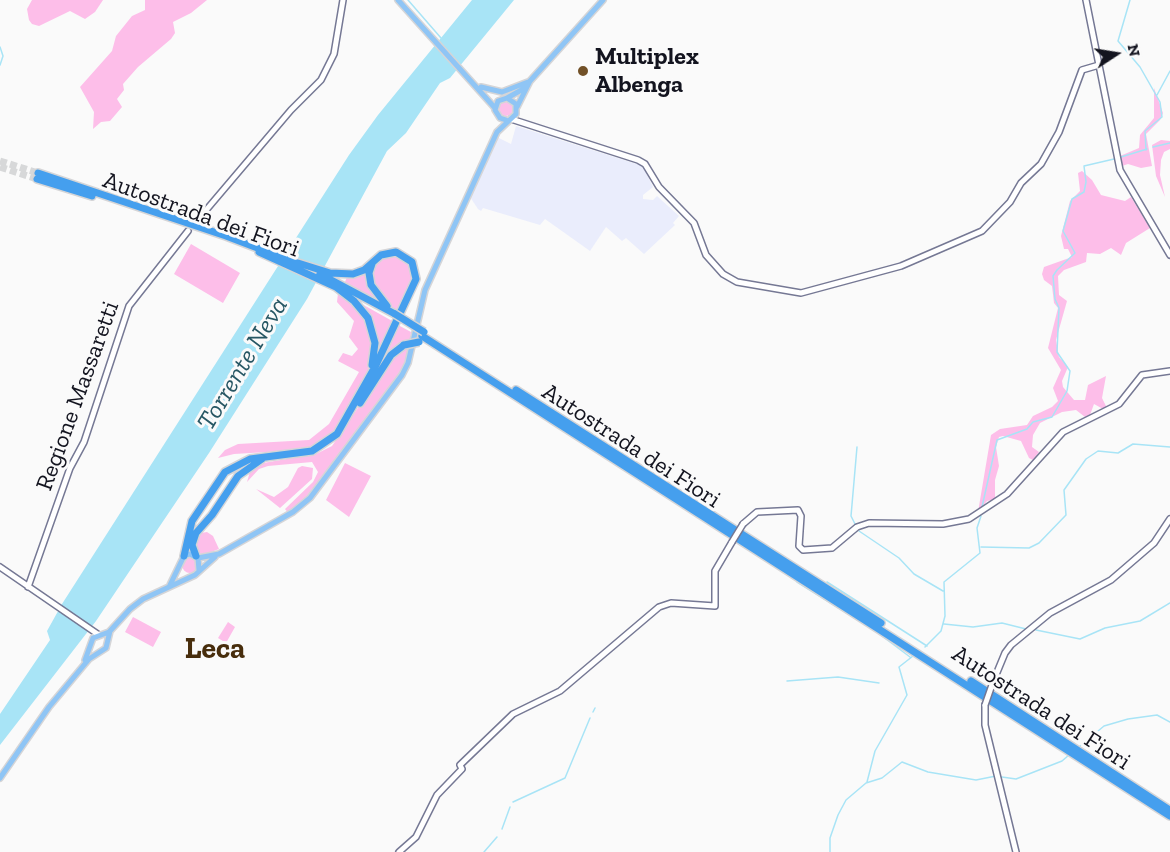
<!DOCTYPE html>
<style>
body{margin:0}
#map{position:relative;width:1170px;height:852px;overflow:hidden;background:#fafafa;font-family:"Zilla Slab",serif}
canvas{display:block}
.north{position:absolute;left:1086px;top:24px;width:60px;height:60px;-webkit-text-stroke:4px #fafafa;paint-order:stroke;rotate:78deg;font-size:16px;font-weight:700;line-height:24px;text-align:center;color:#13141f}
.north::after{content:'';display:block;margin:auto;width:21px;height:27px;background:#13141f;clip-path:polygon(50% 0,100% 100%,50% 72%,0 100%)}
</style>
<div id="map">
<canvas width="1170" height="852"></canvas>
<div class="north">N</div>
</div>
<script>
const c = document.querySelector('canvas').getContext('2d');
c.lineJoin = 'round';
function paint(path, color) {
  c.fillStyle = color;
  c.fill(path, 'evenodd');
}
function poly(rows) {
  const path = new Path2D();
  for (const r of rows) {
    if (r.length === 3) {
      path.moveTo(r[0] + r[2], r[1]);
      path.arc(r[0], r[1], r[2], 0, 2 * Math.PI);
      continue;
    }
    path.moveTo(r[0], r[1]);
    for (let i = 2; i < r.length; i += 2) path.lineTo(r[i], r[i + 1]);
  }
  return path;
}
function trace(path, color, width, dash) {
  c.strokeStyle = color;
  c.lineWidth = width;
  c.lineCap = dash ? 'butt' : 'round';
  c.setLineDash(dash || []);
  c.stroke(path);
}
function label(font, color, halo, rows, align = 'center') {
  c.font = font + ' "Zilla Slab",serif';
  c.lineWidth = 6;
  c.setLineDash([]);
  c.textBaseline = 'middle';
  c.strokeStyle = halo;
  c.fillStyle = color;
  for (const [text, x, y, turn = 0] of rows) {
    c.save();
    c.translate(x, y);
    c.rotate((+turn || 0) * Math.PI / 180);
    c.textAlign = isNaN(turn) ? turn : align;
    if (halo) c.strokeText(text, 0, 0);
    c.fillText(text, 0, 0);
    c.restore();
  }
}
paint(poly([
 [516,126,643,166,653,187,643,195,643,199,653,200,657,196,679,216,673,223,675,225,644,254,626,238,622,241,606,227,590,251,545,219,540,225,483,208,481,211,478,209,470,197,497,137,511,144]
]), '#eaedfc');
paint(poly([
 [32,0,103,0,95,12,85,19,70,11,39,26,32,24,29,20,27,9],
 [145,0,207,0,191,13,173,22,175,33,171,39,138,67,123,84,124,90,117,99,122,107,110,121,101,122,93,129,94,112,80,87,112,51,116,36,132,16,145,10],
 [1154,88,1163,113,1160,120,1146,134,1152,166,1141,168,1128,164,1122,166,1120,156,1139,148,1140,135,1154,118],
 [506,109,7],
 [1161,140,1170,141,1170,149,1164,152,1161,160,1160,175,1165,197,1156,176,1152,145],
 [1082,171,1092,180,1101,195,1125,201,1131,197,1150,228,1126,243,1121,255,1111,248,1100,254,1087,253,1086,262,1064,270,1058,276,1059,295,1067,301,1056,340,1059,357,1068,367,1062,381,1063,387,1074,400,1085,400,1088,385,1106,376,1102,398,1107,408,1103,409,1094,404,1090,415,1085,417,1076,410,1062,412,1040,423,1033,435,1032,447,1039,452,1033,460,1029,458,1021,441,1003,436,999,437,996,447,999,466,995,480,995,499,987,501,978,512,991,435,1000,429,1027,425,1033,416,1052,407,1058,401,1053,388,1061,370,1048,348,1058,308,1054,303,1052,286,1044,280,1042,274,1044,267,1072,257,1068,249,1064,249,1061,236,1070,201,1080,191,1078,173],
 [191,244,240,273,223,303,174,274],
 [393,254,410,263,414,278,399,312,386,303,371,279,374,265,381,257],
 [367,269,378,299,377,300,345,282,347,277],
 [338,293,346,297,367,319,374,342,368,371,337,429,312,447,300,450,234,454,218,458,225,450,238,444,309,440,329,424,359,372,338,361,343,353,352,356,358,349,349,337,354,321,337,302],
 [360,303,394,322,379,353,377,345],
 [398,325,411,332,410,340,398,346,365,394],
 [409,345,403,369,300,505,288,513,285,509,313,482,318,472,312,462,268,466,259,469,247,482,251,468,263,463,316,454,332,446,393,356],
 [345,463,371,476,349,517,326,500],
 [302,466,313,468,312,479,280,508,256,489,274,497,288,487,298,468],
 [207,532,213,536,219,549,203,555,197,552,195,542,201,533],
 [190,565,8],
 [133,617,161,632,153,647,125,632],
 [228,622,235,627,226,643,218,638]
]), '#fdbee9');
paint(poly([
 [472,0,514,0,450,78,440,83,406,133,387,151,307,299,209,453,96,621,0,745,0,714,50,640,47,631,62,604,349,155,378,115]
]), '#a8e4f6');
trace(poly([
 [408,0,441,38],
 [1130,0,1118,41,1140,67,1160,102,1162,117,1145,131,1146,150],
 [0,47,3,56,0,65],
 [1157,95,1170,71],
 [1153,147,1170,143],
 [1121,157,1147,149],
 [982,507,997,440,1027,429,1033,422,1052,417,1067,391,1070,371,1057,352,1059,308,1055,299,1053,276,1057,270,1075,253,1063,231,1072,199,1084,192,1086,182,1084,166,1114,159],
 [855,524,851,516,857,447],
 [859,531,899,558,914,574,943,591],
 [981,547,1029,548,1039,543,1066,515,1064,490,1086,459,1098,451,1118,453,1133,444,1170,447],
 [797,582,874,630,910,657],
 [827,582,927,646],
 [944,624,973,627,1002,623,1026,629],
 [1036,630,1080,639,1105,628,1140,621,1170,603],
 [925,647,941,631,945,616,944,582,980,553,977,528,981,516],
 [787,681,838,677,879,683],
 [593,712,595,708],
 [1079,747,1104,726,1128,719,1157,715,1170,722],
 [1002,777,1016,779,1062,761,1069,755],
 [867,782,875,751,907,695,899,667,913,656],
 [513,802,565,778,590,718],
 [502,829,510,807],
 [484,852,497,837],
 [830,852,830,838,838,815,846,800,866,783,882,778,902,762,928,772,976,780,996,776]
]), '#a8e4f6', 1.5);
trace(poly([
 [0,161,38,173],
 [0,167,37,179]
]), '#d7d8d9', 7, [7, 3.5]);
const secondary = poly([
 [1086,0,1120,170,1170,255],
 [511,119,638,160,645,164,659,187,694,223,706,255,723,274,737,282,801,293,901,266,982,231,1010,202,1021,183,1041,164,1059,132,1082,70,1099,65],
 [196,222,291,110,321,80,334,54,343,0],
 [743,524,757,512,798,510,801,516,799,546,803,550,832,548,857,527,869,523,943,524,969,519,1007,494,1063,432,1119,404,1142,375,1170,371],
 [0,567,99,635],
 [28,587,70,468,84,442,129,306,188,231],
 [993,682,1005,653,1011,645,1050,613,1111,580,1154,543,1170,519],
 [985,705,985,725,1016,852],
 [399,852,416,837,437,795,462,769,460,765,513,714,560,691,659,607,671,603,715,606,715,571,732,542]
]);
const primary = poly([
 [398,0,495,108],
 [481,87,502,92,528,82],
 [507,98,525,88],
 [517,107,530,81,603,0],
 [198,558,219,554,293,512,310,498,402,375,408,363,425,290,497,132,516,114,516,104,507,98,498,101,495,110,500,118,506,120],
 [170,585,184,556,190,554,198,558,199,570],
 [85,660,93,638,109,632],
 [0,778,49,707,89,659,106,648,110,631,130,609,143,599,195,575,215,557]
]);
const highway = poly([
 [38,173,226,236,302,265],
 [37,179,92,196],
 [259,252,336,287],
 [372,264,369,273,371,285,387,306],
 [320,274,395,314],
 [336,287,354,301,368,318,375,343,372,365],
 [422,336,1170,816],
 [516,390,881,623],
 [360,403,391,355,404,345],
 [184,556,192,521,225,472,250,459,312,451,337,434,376,365,416,279,412,262,396,252,381,255,364,270,353,274,330,273,298,263],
 [196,556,192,545,196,533,212,515,238,476,262,459],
 [971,681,1168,809]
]);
trace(secondary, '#757894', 8);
trace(primary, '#d5d5d7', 8);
trace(highway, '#d5d5d7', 10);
trace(secondary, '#fff', 5);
trace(primary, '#8fc5f5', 5);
trace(highway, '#459fee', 7);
const secondaryBridge = poly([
 [732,542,743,524],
 [985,705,993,682]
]);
const highwayBridge = poly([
 [395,314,424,332],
 [404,345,419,342]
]);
trace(secondaryBridge, '#757894', 8, []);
trace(highwayBridge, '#d5d5d7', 10, []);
trace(secondaryBridge, '#fff', 5);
trace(highwayBridge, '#459fee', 7);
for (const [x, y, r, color] of [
 [583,71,6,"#715027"]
]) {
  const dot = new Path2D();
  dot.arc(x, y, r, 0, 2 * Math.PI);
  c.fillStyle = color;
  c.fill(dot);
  trace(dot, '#fafafa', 2);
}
label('bold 24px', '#13141f', '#fafafa', [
 ["Multiplex",595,57],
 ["Albenga",595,85]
], 'left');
label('24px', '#13141f', '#fafafa', [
 ["Autostrada dei Fiori",201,215,20],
 ["Regione Massaretti",78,396,-70],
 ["Autostrada dei Fiori",631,446,33],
 ["Autostrada dei Fiori",1041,708,33]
]);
label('italic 26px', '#275764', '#fafafa', [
 ["Torrente Neva",243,364,-59]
]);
label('bold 30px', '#472d0c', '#fafafa', [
 ["Leca",215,649]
]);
</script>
